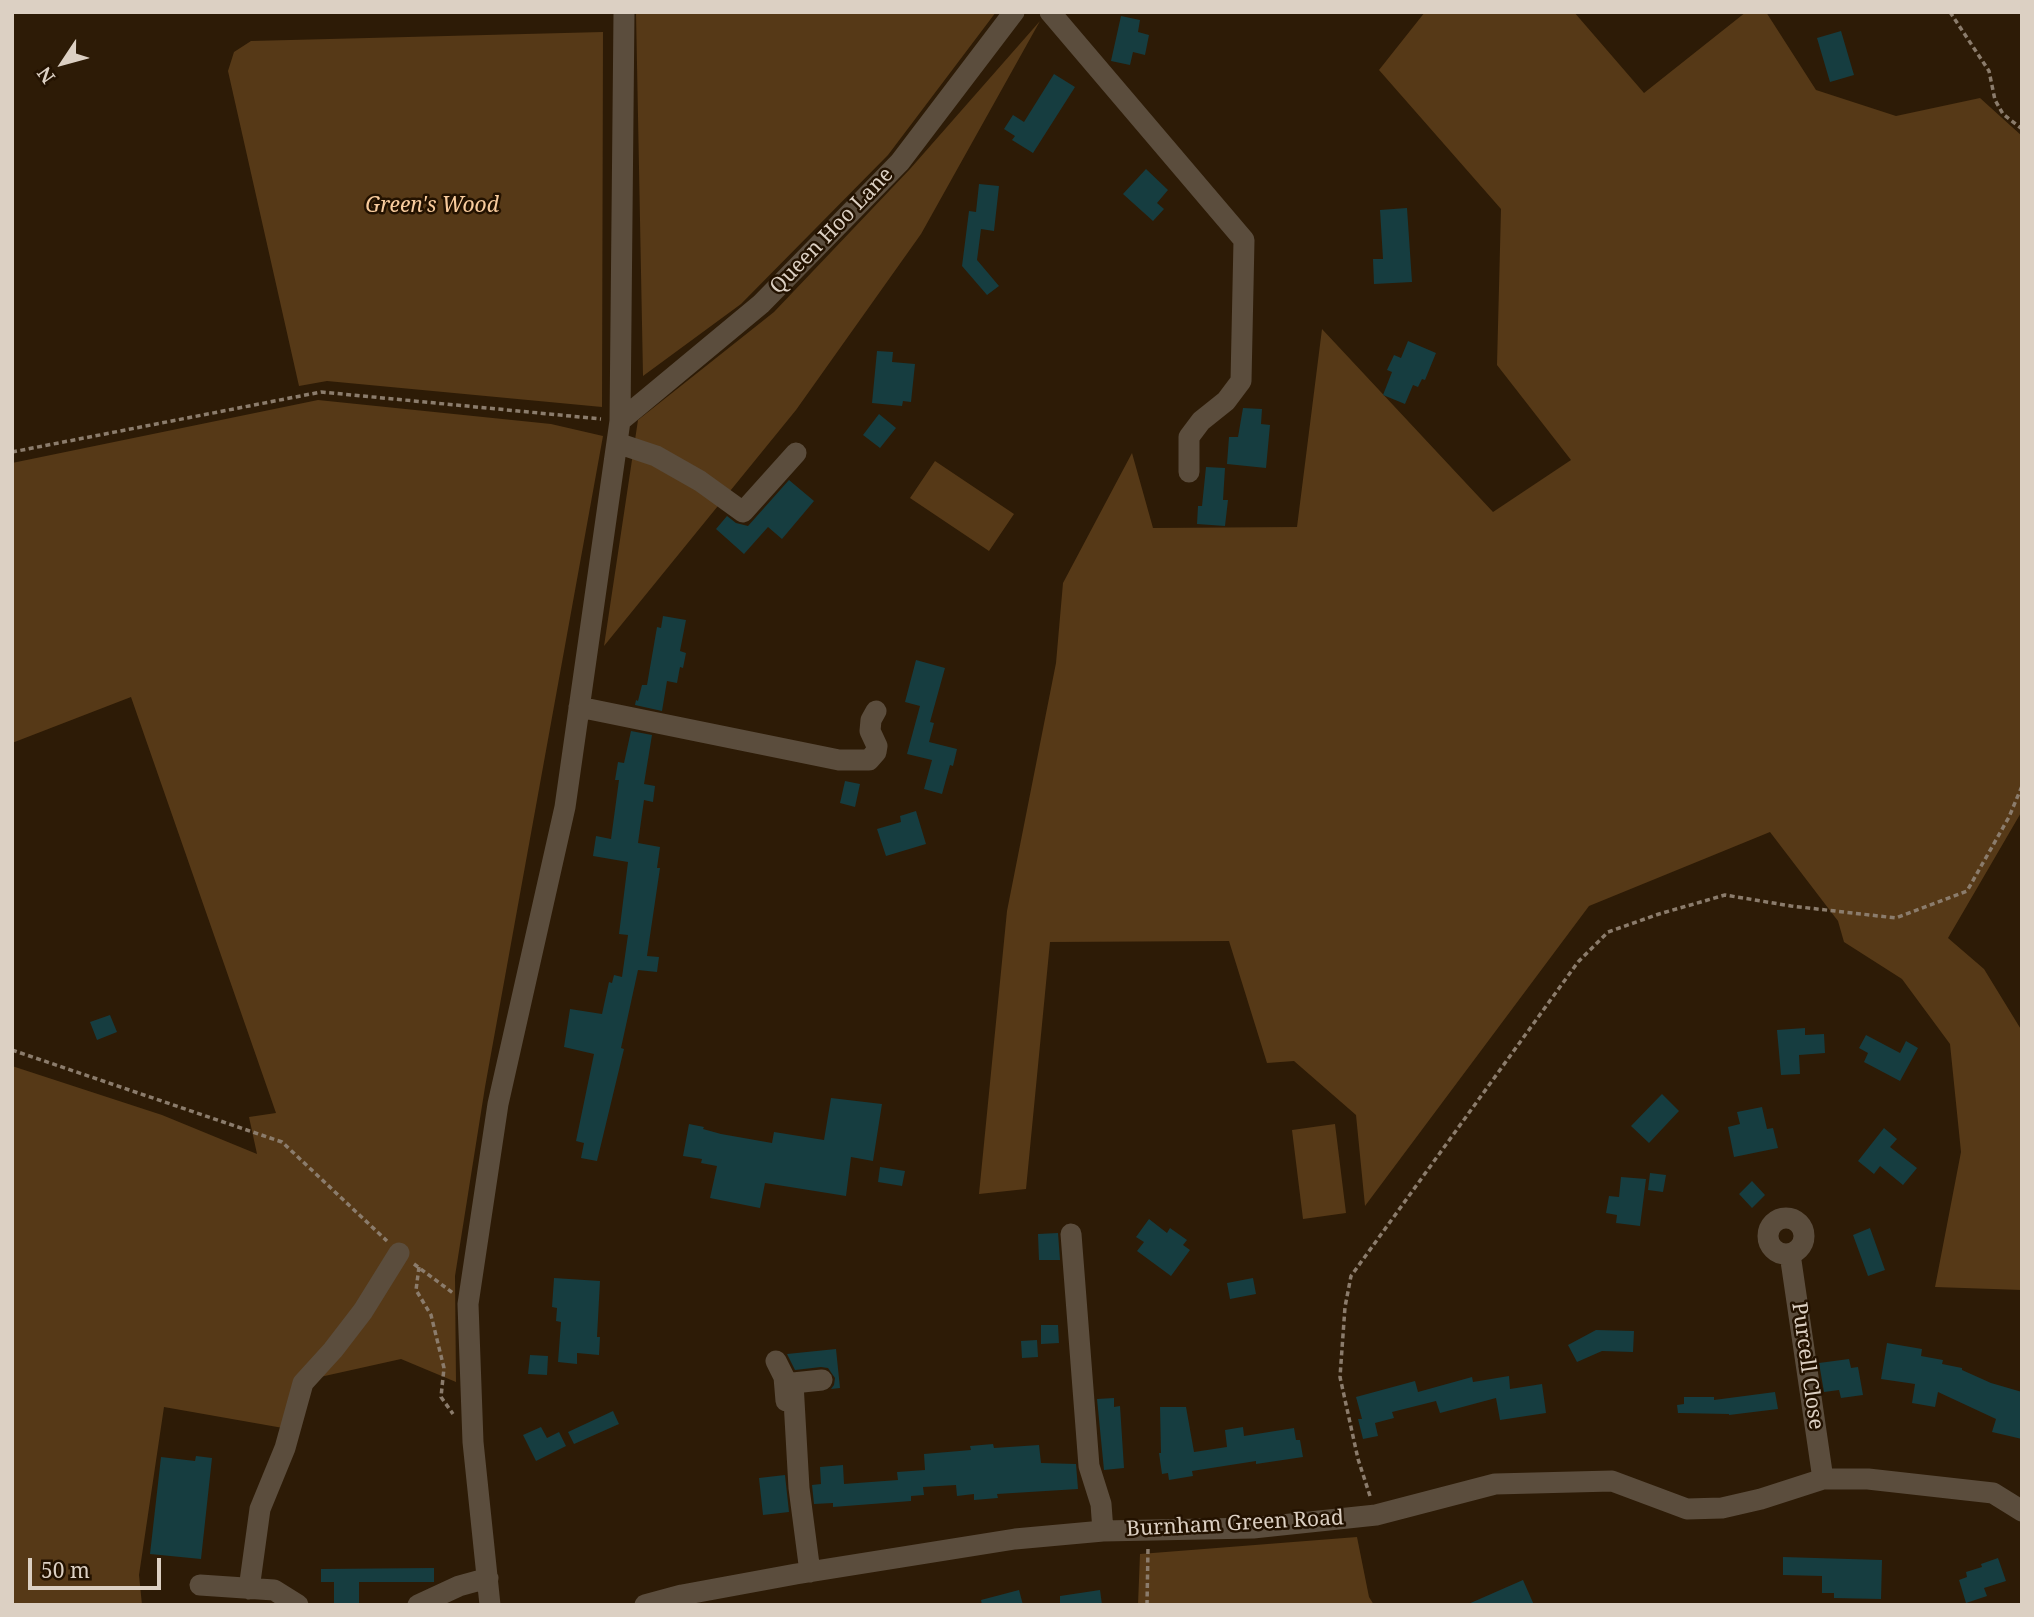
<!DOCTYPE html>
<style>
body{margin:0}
#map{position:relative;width:2034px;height:1617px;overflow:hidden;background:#2d1b06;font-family:"Noto Serif",serif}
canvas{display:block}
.frame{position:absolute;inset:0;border:14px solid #dcd0c3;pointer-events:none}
.north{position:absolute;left:28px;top:28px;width:70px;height:70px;-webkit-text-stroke:5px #231200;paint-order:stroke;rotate:234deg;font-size:19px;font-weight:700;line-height:28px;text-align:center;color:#dcd0c3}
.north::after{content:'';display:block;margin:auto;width:24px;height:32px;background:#dcd0c3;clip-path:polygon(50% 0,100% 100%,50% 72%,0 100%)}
.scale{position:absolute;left:28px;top:1558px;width:133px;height:32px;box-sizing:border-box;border:4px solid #dcd0c3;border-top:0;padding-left:9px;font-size:21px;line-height:24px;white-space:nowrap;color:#dcd0c3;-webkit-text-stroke:5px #231200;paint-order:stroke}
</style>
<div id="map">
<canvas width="2034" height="1617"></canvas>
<div class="frame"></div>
<div class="north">N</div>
<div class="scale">50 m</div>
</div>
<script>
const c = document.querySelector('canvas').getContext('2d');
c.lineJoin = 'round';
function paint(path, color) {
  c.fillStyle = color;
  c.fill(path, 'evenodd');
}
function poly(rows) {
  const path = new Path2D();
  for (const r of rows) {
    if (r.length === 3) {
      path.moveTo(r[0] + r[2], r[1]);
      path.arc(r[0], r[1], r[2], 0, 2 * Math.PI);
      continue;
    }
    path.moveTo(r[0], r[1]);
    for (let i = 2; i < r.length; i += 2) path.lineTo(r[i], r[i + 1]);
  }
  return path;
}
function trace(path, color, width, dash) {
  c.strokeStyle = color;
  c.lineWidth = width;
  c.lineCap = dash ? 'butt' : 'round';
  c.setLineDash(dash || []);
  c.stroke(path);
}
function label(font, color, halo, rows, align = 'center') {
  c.font = font + ' "Noto Serif",serif';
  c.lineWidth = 5;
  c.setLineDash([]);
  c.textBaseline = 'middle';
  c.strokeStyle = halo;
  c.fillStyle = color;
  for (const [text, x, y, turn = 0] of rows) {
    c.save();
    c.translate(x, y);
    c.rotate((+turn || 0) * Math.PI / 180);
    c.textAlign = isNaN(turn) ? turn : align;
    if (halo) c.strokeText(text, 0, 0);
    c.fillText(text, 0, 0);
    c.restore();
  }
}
paint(poly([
 [636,12,996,12,888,155,741,304,643,376],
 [1425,12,1574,12,1644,93,1746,12,1766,12,1816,90,1896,116,1980,98,2022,136,2022,811,1948,938,1984,969,2022,1031,2022,1290,1935,1287,1961,1152,1950,1044,1902,979,1844,942,1838,921,1770,832,1589,906,1365,1206,1356,1115,1294,1061,1267,1063,1229,941,1050,942,1026,1189,979,1194,1007,911,1056,663,1063,583,1132,453,1153,528,1297,527,1322,329,1493,512,1571,460,1497,365,1501,209,1379,70],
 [1040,21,921,234,796,410,604,646,638,420,774,312,910,169],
 [603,32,602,407,327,381,299,386,228,71,234,52,251,41],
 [318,400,551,424,603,436,485,1087,455,1276,456,1382,401,1359,311,1379,300,1431,164,1407,139,1575,142,1605,12,1605,12,1066,162,1115,257,1154,249,1117,276,1113,131,697,12,743,12,463],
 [935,461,1014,514,989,551,910,498],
 [1335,1124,1346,1213,1303,1219,1292,1130],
 [1357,1537,1369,1597,1374,1605,1138,1605,1140,1554]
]), '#563917');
paint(poly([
 [1121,16,1140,20,1138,32,1149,35,1145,55,1133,52,1130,65,1111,61],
 [1841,31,1854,75,1830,82,1817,38],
 [1054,74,1075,87,1033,153,1012,140,1015,136,1004,129,1013,115,1024,122],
 [1146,169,1168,190,1157,203,1164,209,1153,221,1123,194],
 [979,184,999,186,994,231,981,229,977,260,999,286,987,295,962,266,969,211,976,212],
 [1407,208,1412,282,1374,284,1373,259,1383,259,1380,210],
 [1408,341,1436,353,1425,380,1422,379,1418,387,1413,385,1405,404,1383,395,1392,372,1387,370,1394,355,1401,358],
 [877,351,893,352,892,362,915,364,911,402,903,401,902,406,872,403],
 [1243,408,1262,409,1261,424,1270,425,1266,468,1227,464,1229,437,1238,437],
 [879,414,896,428,880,448,863,435],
 [1206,467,1225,468,1223,500,1228,500,1225,526,1197,524,1198,506,1202,506],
 [789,480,814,501,782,539,768,527,744,554,716,529,727,516,736,523,748,526],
 [663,616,686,620,680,651,686,653,683,668,680,667,677,683,667,681,662,711,635,705,636,700,638,701,642,685,647,685,657,627,661,628],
 [916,660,945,668,930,722,934,723,929,742,957,749,953,766,950,765,942,794,924,789,932,760,907,754,920,706,905,702],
 [631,731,652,735,644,784,655,786,653,802,644,800,638,843,660,847,657,868,660,868,647,956,659,957,657,972,638,970,621,1048,624,1049,597,1161,581,1158,584,1143,576,1141,594,1054,564,1047,570,1009,602,1014,609,982,612,983,614,975,622,977,628,935,619,934,628,862,593,856,596,836,611,839,619,780,615,780,618,762,624,763],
 [845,781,860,784,855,807,840,803],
 [916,811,926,844,886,856,877,829,901,822,900,816],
 [110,1015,117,1032,97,1040,90,1022],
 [1805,1028,1805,1035,1824,1034,1825,1053,1799,1055,1800,1074,1781,1075,1777,1030],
 [1866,1035,1900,1053,1906,1041,1918,1048,1900,1081,1864,1062,1868,1053,1859,1048],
 [1662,1094,1679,1111,1649,1143,1631,1126],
 [831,1098,882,1104,873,1161,851,1157,846,1196,765,1183,760,1208,710,1198,717,1166,701,1163,702,1159,683,1156,689,1124,704,1127,703,1129,721,1134,772,1143,774,1132,824,1140],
 [1762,1107,1767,1129,1773,1128,1778,1148,1734,1157,1728,1127,1740,1124,1737,1112],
 [1884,1128,1897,1139,1890,1147,1917,1168,1903,1185,1880,1166,1874,1174,1858,1161],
 [880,1167,905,1171,902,1186,878,1182],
 [1650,1173,1666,1175,1663,1192,1648,1190],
 [1621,1177,1646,1179,1640,1226,1616,1223,1617,1215,1606,1213,1609,1196,1619,1197],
 [1752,1181,1765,1195,1752,1208,1739,1194],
 [1149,1219,1167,1233,1170,1228,1187,1240,1183,1245,1190,1250,1171,1276,1137,1251,1144,1242,1136,1237],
 [1870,1228,1885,1270,1868,1276,1853,1235],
 [1058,1233,1060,1260,1039,1260,1038,1234],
 [554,1278,600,1281,597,1337,600,1337,599,1355,577,1353,577,1364,558,1362,561,1322,556,1321,557,1308,552,1307],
 [1253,1278,1256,1294,1230,1299,1227,1283],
 [1041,1325,1058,1325,1059,1343,1041,1344],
 [1596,1330,1634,1331,1633,1352,1602,1351,1577,1362,1568,1345],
 [1037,1340,1038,1357,1022,1358,1021,1341],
 [1887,1343,1922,1349,1921,1356,1943,1360,1942,1364,1962,1368,1962,1370,1991,1383,2022,1392,2022,1439,1992,1432,1996,1419,1938,1392,1935,1407,1912,1403,1915,1384,1881,1379],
 [836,1349,840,1388,831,1389,834,1385,835,1378,828,1368,821,1367,795,1370,787,1354],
 [530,1355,548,1356,547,1375,528,1374],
 [1849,1359,1851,1368,1858,1367,1863,1395,1841,1398,1839,1390,1824,1392,1819,1363],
 [1509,1376,1510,1389,1542,1384,1546,1413,1500,1420,1496,1398,1440,1413,1436,1401,1392,1412,1394,1418,1375,1423,1378,1436,1363,1439,1358,1419,1362,1419,1356,1397,1415,1381,1418,1392,1472,1377,1473,1382],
 [1775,1392,1778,1409,1729,1415,1729,1414,1678,1413,1677,1405,1684,1404,1684,1397,1714,1397,1714,1400],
 [1114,1398,1114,1407,1120,1406,1124,1468,1104,1470,1097,1399],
 [1160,1407,1186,1407,1194,1452,1227,1447,1225,1430,1243,1427,1244,1436,1294,1428,1296,1440,1300,1440,1303,1457,1256,1464,1256,1461,1192,1471,1193,1476,1169,1480,1168,1473,1162,1474,1159,1453,1161,1453],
 [613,1411,619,1424,574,1444,568,1432],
 [541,1427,547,1438,559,1432,566,1446,536,1461,523,1435],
 [993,1444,994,1448,1039,1445,1041,1463,1076,1464,1078,1489,997,1494,998,1498,974,1500,974,1494,957,1496,956,1485,923,1487,924,1495,911,1496,911,1501,833,1507,833,1503,814,1504,812,1485,821,1484,820,1467,843,1465,844,1484,898,1480,897,1472,925,1470,924,1454,971,1450,970,1446],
 [196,1456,212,1458,201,1559,150,1554,161,1457,195,1461],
 [785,1475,789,1512,763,1515,759,1478],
 [1783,1557,1882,1560,1881,1599,1834,1598,1834,1593,1822,1593,1822,1576,1783,1575],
 [1998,1558,2006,1581,1984,1588,1987,1596,1966,1603,1959,1580,1967,1577,1966,1572,1982,1567,1981,1564],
 [434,1568,434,1582,359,1582,359,1605,334,1605,334,1582,321,1582,321,1569],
 [1523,1580,1534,1605,1466,1605],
 [1019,1590,1023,1605,982,1605,981,1600],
 [1100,1590,1102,1605,1060,1605,1060,1596]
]), '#163d40');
trace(poly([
 [1950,12,1989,71,1995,100,2003,114,2022,129],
 [12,452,321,392,601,419],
 [12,1050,282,1142,387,1241],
 [414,1264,453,1293],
 [419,1267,416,1290,431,1315,444,1368,441,1397,453,1414],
 [1370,1496,1358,1459,1340,1377,1345,1307,1351,1276,1578,962,1608,932,1659,914,1725,895,1791,906,1896,918,1967,891,2009,817,2022,786],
 [1147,1605,1148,1548]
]), '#8b7c6c', 3.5, [5, 3.5]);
trace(poly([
 [1050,12,1244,240,1241,381,1226,401,1201,421,1189,437,1189,472],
 [620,421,761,304,900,162,1014,12],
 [617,443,656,456,700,481,743,512,796,453],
 [579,707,839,760,869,760,876,752,877,746,870,731,871,720,876,711],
 [1786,1236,18],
 [1071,1234,1089,1466,1101,1504,1103,1531],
 [1790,1254,1823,1479],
 [776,1361,784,1377,786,1401],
 [810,1572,799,1488,793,1383,822,1380],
 [200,1585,274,1590,298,1605],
 [249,1589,260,1509,285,1448,303,1383,333,1350,363,1311,399,1253],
 [418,1605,459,1586,488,1578],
 [490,1605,473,1442,468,1304,498,1104,565,807,620,421,624,12],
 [645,1605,682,1595,796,1574,1015,1539,1103,1531,1253,1528,1376,1515,1495,1484,1612,1481,1687,1509,1722,1508,1761,1499,1823,1479,1868,1479,1993,1493,2022,1511]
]), '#5b4d3d', 21);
label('italic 21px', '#f9cc9d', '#231200', [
 ["Green's Wood",432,206]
]);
label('21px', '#dcd0c3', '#231200', [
 ["Queen Hoo Lane",832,231,-46],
 ["Purcell Close",1807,1366,82],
 ["Burnham Green Road",1235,1524,-3]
]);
</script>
